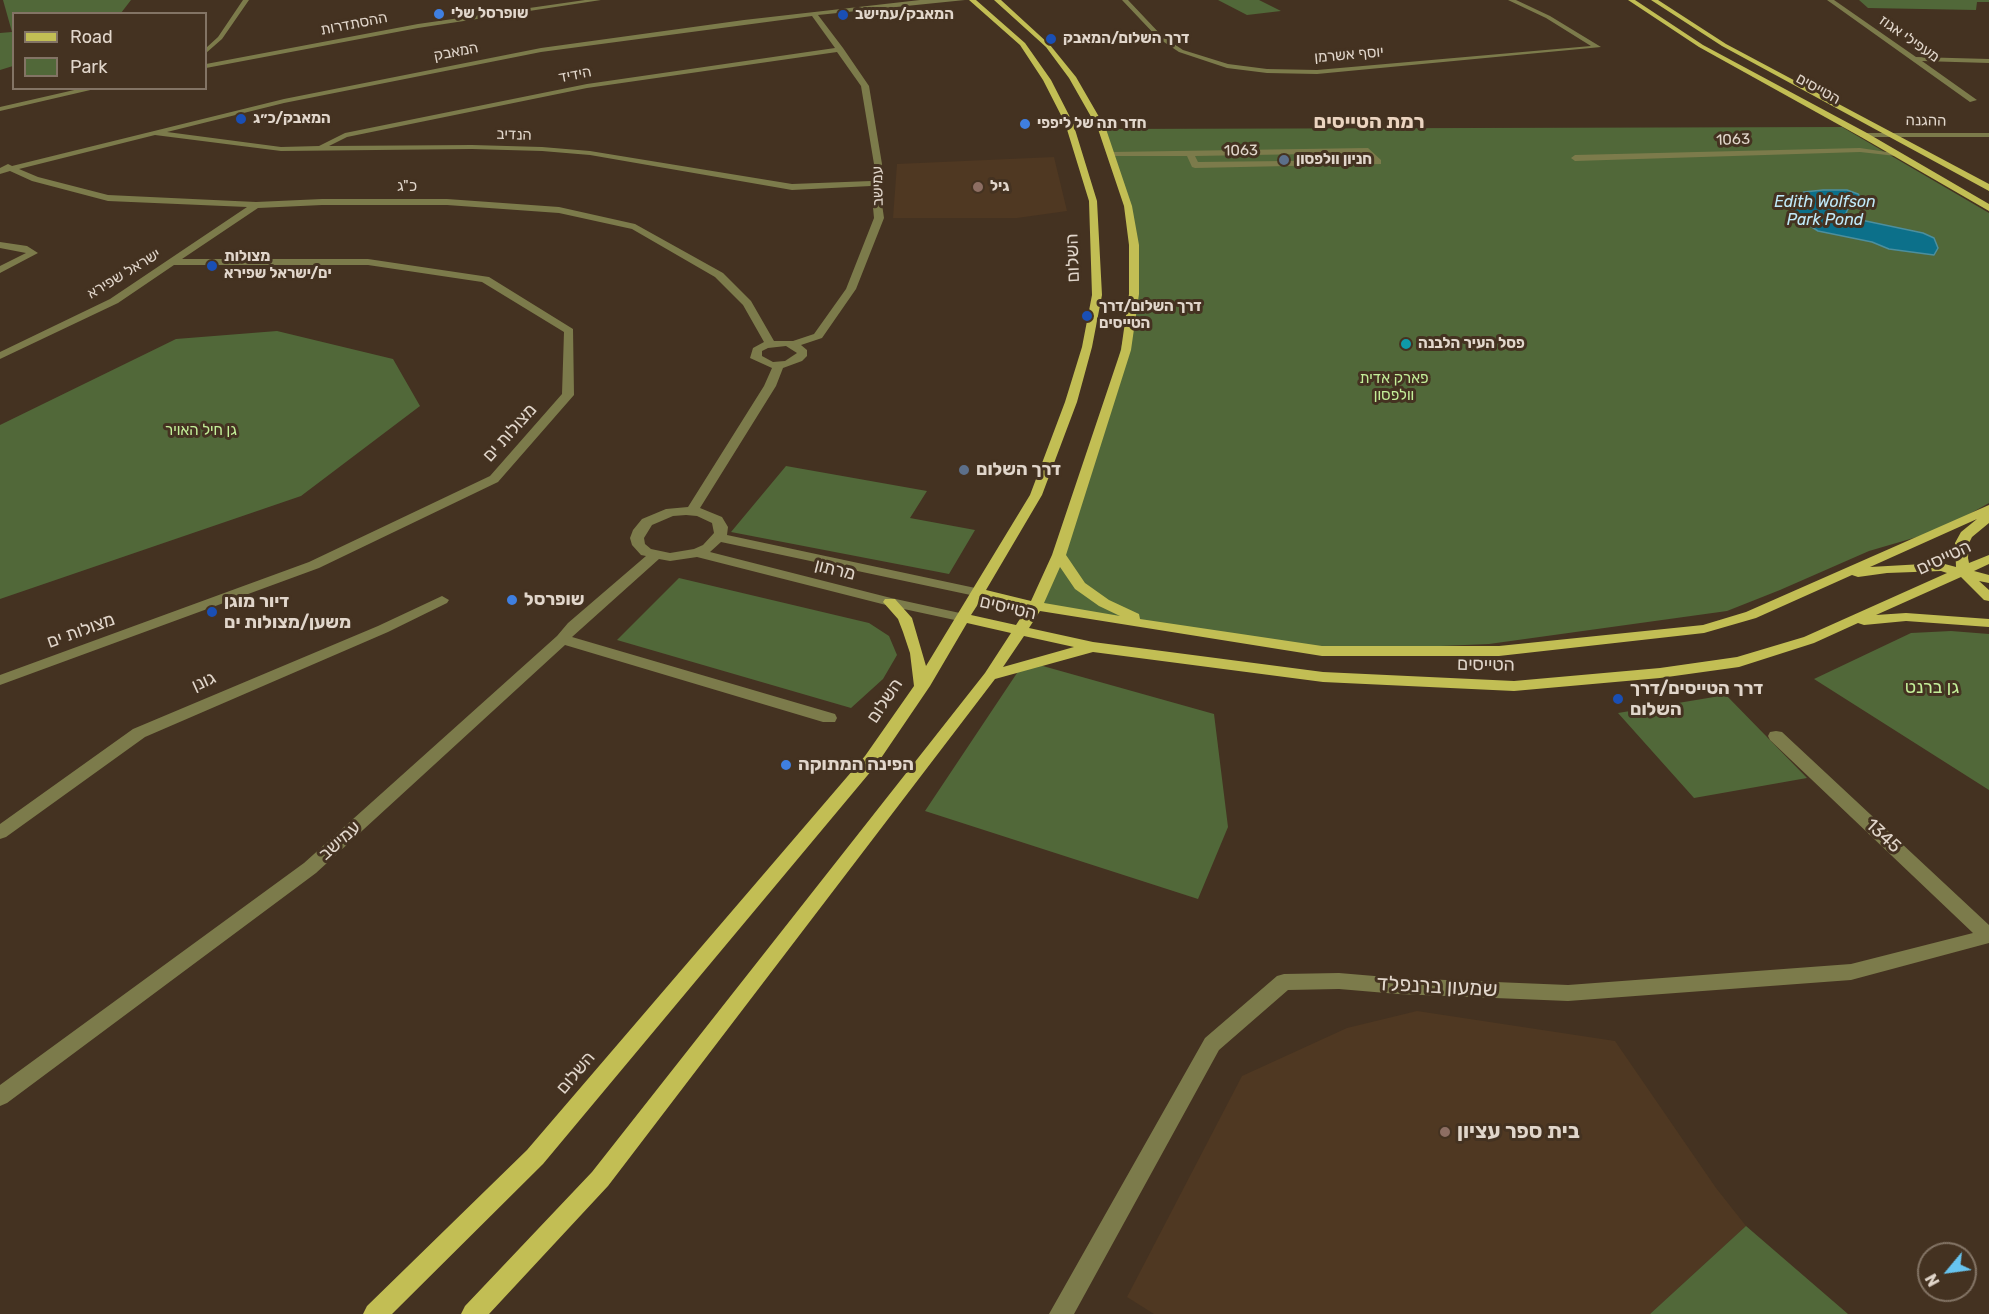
<!DOCTYPE html>
<meta charset="utf-8">
<style>
body{margin:0}
#map{position:relative;width:1989px;height:1314px;overflow:hidden;background:#443221;font-family:Rubik,sans-serif}
canvas{display:block}
.legend{position:absolute;left:12px;top:12px;width:195px;height:78px;box-sizing:border-box;background:#443221;border:2px solid #837465;margin:0;padding:8px 10px;list-style:none;font-size:18px;color:#e1d6cb}
.legend li{display:flex;align-items:center;gap:12px;height:30px}
.legend b{width:30px;border:2px solid #837465}
.north{position:absolute;left:1917px;top:1242px;width:60px;height:60px;box-sizing:border-box;background:#443221;border:2px solid #837465;border-radius:50%;rotate:241deg;font-size:16px;font-weight:700;line-height:24px;text-align:center;color:#e1d6cb}
.north::after{content:'';display:block;margin:auto;width:21px;height:27px;background:#67c4ef;clip-path:polygon(50% 0,100% 100%,50% 72%,0 100%)}
</style>
<div id="map">
<canvas width="1989" height="1314"></canvas>
<ul class="legend">
<li><b style="height:8px;background:#c2be54"></b>Road</li>
<li><b style="height:16px;background:#516839"></b>Park</li>
</ul>
<div class="north">N</div>
</div>
<script>
const c = document.querySelector('canvas').getContext('2d');
c.lineJoin = 'round';
function paint(path, color) {
  c.fillStyle = color;
  c.fill(path, 'evenodd');
}
function poly(rows) {
  const path = new Path2D();
  for (const r of rows) {
    path.moveTo(r[0], r[1]);
    for (let i = 2; i < r.length; i += 2) path.lineTo(r[i], r[i + 1]);
  }
  return path;
}
function trace(path, color, width, dash) {
  c.strokeStyle = color;
  c.lineWidth = width;
  c.lineCap = dash ? 'butt' : 'round';
  c.setLineDash(dash || []);
  c.stroke(path);
}
function label(font, color, halo, rows, align = 'center') {
  c.font = font + ' Rubik,Heebo,sans-serif';
  c.lineWidth = 6;
  c.setLineDash([]);
  c.textBaseline = 'middle';
  c.strokeStyle = halo;
  c.fillStyle = color;
  for (const [text, x, y, turn = 0] of rows) {
    c.save();
    c.translate(x, y);
    c.rotate((+turn || 0) * Math.PI / 180);
    c.textAlign = isNaN(turn) ? turn : align;
    if (halo) c.strokeText(text, 0, 0);
    c.fillText(text, 0, 0);
    c.restore();
  }
}
paint(poly([
 [1054,157,1067,211,1017,218,893,218,897,164],
 [1417,1011,1615,1041,1716,1188,1746,1226,1650,1314,1154,1314,1127,1297,1242,1076,1347,1028]
]), '#4f3822');
paint(poly([
 [3,0,131,0,121,13,14,14,13,66,0,70,0,33,12,32],
 [1218,0,1259,0,1281,11,1247,15],
 [1859,0,1989,0,1989,2,1977,2,1976,10,1868,8],
 [1842,127,1989,213,1989,503,1941,530,1869,551,1780,590,1727,611,1489,644,1322,651,1036,606,1104,420,1134,294,1125,198,1102,129],
 [277,331,393,359,420,406,301,496,0,599,0,425,176,339],
 [786,466,927,491,910,518,975,530,949,574,731,532],
 [679,578,869,623,889,636,897,655,883,679,851,708,617,640],
 [1951,631,1989,634,1989,790,1814,679,1911,633],
 [1025,661,1214,714,1228,827,1198,899,925,811],
 [1726,695,1807,778,1694,798,1618,713],
 [1746,1226,1848,1314,1650,1314]
]), '#516839');
const water = poly([
 [1823,190,1847,190,1858,194,1862,199,1850,205,1846,213,1861,220,1923,233,1934,238,1938,248,1934,255,1889,249,1872,242,1818,231,1792,214,1791,205,1794,198,1804,192,1823,190]
]);
paint(water, '#0c708a');
trace(water, '#4c8f9e', 1.5);
paint(poly([
 [243,0,249,0,222,39,206,53,206,48,218,37,243,0],
 [585,0,601,0,418,28,206,68,206,64,418,24,585,0],
 [920,0,965,0,818,15,843,48,869,86,882,164,879,183,884,218,856,289,822,338,801,345,807,350,807,356,802,361,783,368,776,386,700,508,722,517,728,527,727,535,980,589,987,593,980,597,721,542,710,552,891,598,969,615,971,618,969,621,964,622,890,606,697,557,670,561,659,559,572,637,835,714,837,718,835,722,823,722,565,645,316,873,7,1103,0,1106,0,1085,304,863,557,636,568,623,646,556,641,555,632,545,630,538,633,530,642,519,666,509,688,507,764,386,772,368,750,358,753,348,764,342,743,305,715,277,632,229,559,213,447,205,322,205,258,208,182,259,368,259,489,277,573,329,574,395,498,482,319,568,0,685,0,675,309,562,490,476,562,394,564,332,482,282,368,265,174,265,118,303,0,359,0,352,110,299,247,207,108,201,32,181,10,171,0,174,0,168,8,164,12,166,284,99,541,48,744,20,920,0],
 [812,16,835,48,587,84,345,133,319,146,281,147,167,132,284,103,541,52,812,16],
 [837,52,861,86,874,164,871,181,792,184,590,151,542,147,472,145,329,146,347,137,587,88,837,52],
 [155,135,281,151,472,149,542,151,590,155,792,190,871,186,874,218,846,289,814,334,793,341,774,341,751,301,723,273,635,224,559,207,447,199,322,199,256,202,108,195,38,177,19,169,155,135],
 [786,346,797,353,785,361,773,362,762,356,762,351,768,348,786,346],
 [686,515,697,516,712,523,714,533,703,545,694,549,670,553,651,549,645,544,644,538,652,525,673,516,686,515],
 [1122,0,1128,0,1162,36,1183,50,1228,64,1267,69,1317,70,1591,46,1546,18,1508,0,1516,0,1550,16,1601,47,1317,74,1267,73,1227,68,1179,52,1158,38,1122,0],
 [1827,0,1834,0,1916,57,1989,59,1989,63,1922,61,1977,100,1970,102,1827,0],
 [83,88,99,88,0,111,0,107,83,88],
 [1864,133,1989,133,1989,137,1861,137,1860,135,1864,133],
 [1368,148,1381,160,1381,164,1195,168,1192,167,1187,156,1111,156,1107,154,1111,152,1368,148],
 [1366,153,1372,160,1198,162,1195,156,1366,153],
 [1860,148,1900,154,1896,156,1860,152,1575,161,1571,158,1575,155,1860,148],
 [0,242,27,246,38,253,0,273,0,266,26,253,0,248,0,242],
 [442,596,449,600,447,603,388,632,145,737,6,837,0,839,0,824,133,729,378,626,442,596],
 [1776,731,1782,732,1989,925,1989,943,1851,980,1568,1001,1398,994,1339,989,1288,990,1219,1050,1074,1314,1049,1314,1205,1038,1277,976,1284,974,1339,973,1398,978,1568,985,1851,964,1973,933,1770,740,1768,736,1770,732,1776,731]
]), '#7c7b4b');
paint(poly([
 [969,0,976,0,1025,43,1051,80,1073,123,1097,201,1102,295,1092,347,1077,402,1042,495,986,590,1031,601,1052,555,1121,350,1129,294,1129,245,1124,206,1098,129,1069,78,1046,47,994,0,1001,0,1050,45,1076,77,1106,129,1132,206,1139,245,1139,294,1131,350,1066,555,1085,583,1109,600,1139,614,1140,619,1322,646,1499,646,1703,625,1746,612,1989,505,1989,523,1972,537,1969,543,1968,558,1969,563,1989,555,1989,564,1974,571,1989,575,1989,583,1979,581,1989,590,1989,601,1984,600,1961,577,1876,615,1906,613,1989,619,1989,627,1906,621,1864,625,1858,623,1814,643,1739,667,1660,678,1514,691,1323,682,1093,652,995,679,608,1186,489,1314,461,1314,465,1306,592,1172,985,673,1011,633,967,623,930,686,877,764,543,1164,392,1314,363,1314,367,1306,527,1150,865,756,914,686,910,653,903,632,898,619,883,602,885,599,895,599,912,618,926,666,1030,495,1065,402,1082,347,1092,295,1089,201,1065,123,1043,80,1020,45,969,0],
 [1977,519,1961,532,1955,543,1956,567,1941,563,1870,567,1977,519],
 [1060,567,1075,589,1099,606,1120,616,1044,603,1060,567],
 [1941,571,1947,573,1804,637,1737,657,1660,668,1514,681,1323,672,1093,642,1029,628,1040,611,1322,656,1499,656,1704,633,1756,618,1852,575,1858,577,1887,573,1941,571],
 [982,598,1027,608,1016,625,971,615,982,598],
 [1024,636,1074,647,1003,667,1024,636],
 [1628,0,1635,0,1703,45,1867,133,1989,204,1989,211,1861,137,1699,47,1628,0],
 [1651,0,1658,0,1726,44,1989,184,1989,191,1722,46,1651,0]
]), '#c2be54');
for (const [x, y, r, color] of [
 [439,14,6,"#3f7fe0"],
 [843,15,6,"#1a4fb4"],
 [1051,39,6,"#1a4fb4"],
 [241,119,6,"#1a4fb4"],
 [1025,124,6,"#3f7fe0"],
 [1284,160,6,"#5c6f8a"],
 [978,187,6,"#8d6e63"],
 [212,266,6,"#1a4fb4"],
 [1087,316,6,"#1a4fb4"],
 [1406,344,6,"#0f9aa8"],
 [964,470,6,"#5c6f8a"],
 [512,600,6,"#3f7fe0"],
 [212,612,6,"#1a4fb4"],
 [1618,699,6,"#1a4fb4"],
 [786,765,6,"#3f7fe0"],
 [1445,1132,6,"#8d6e63"]
]) {
  const dot = new Path2D();
  dot.arc(x, y, r, 0, 2 * Math.PI);
  c.fillStyle = color;
  c.fill(dot);
  trace(dot, '#443221', 2);
}
label('bold 15px', '#e1d6cb', '#443221', [
 ["שופרסל שלי",451,14],
 ["המאבק/עמישב",855,15],
 ["דרך השלום/המאבק",1063,39],
 ["המאבק/כ״ג",253,119],
 ["חדר תה של ליפפי",1037,124],
 ["חניון וולפסון",1296,160],
 ["גיל",990,187],
 ["מצולות",224,257],
 ["ים/ישראל שפירא",224,274],
 ["דרך השלום/דרך",1099,307],
 ["הטייסים",1099,324],
 ["פסל העיר הלבנה",1418,344]
], 'left');
label('15px', '#e1d6cb', '#443221', [
 ["ההסתדרות",354,24,-11],
 ["מעפילי אגוז",1909,39,35],
 ["המאבק",456,52,-11],
 ["יוסף אשרמן",1349,55,-5],
 ["הידיד",575,75,-11],
 ["הטייסים",1818,89,29],
 ["ההגנה",1926,121,1],
 ["הנדיב",514,135,2],
 ["1063",1733,140,-2],
 ["1063",1241,151,-1],
 ["עמישב",878,186,-91],
 ["כ\"ג",407,187],
 ["ישראל שפירא",124,274,-31]
]);
label('15px', '#c4ef99', '#443221', [
 ["פארק אדית",1394,379],
 ["וולפסון",1394,396],
 ["גן חיל האויר",201,431]
]);
label('italic 16px', '#c0eafa', '#443221', [
 ["Edith Wolfson",1825,202],
 ["Park Pond",1825,220]
]);
label('18px', '#e1d6cb', '#443221', [
 ["השלום",1073,258,-92],
 ["מצולות ים",510,433,-48],
 ["הטייסים",1944,558,-25],
 ["מרתון",835,570,14],
 ["הטייסים",1008,608,13],
 ["מצולות ים",81,631,-20],
 ["הטייסים",1486,665,1],
 ["גונן",204,682,-24],
 ["השלום",885,701,-56],
 ["1345",1883,836,43],
 ["עמישב",340,841,-42],
 ["השלום",576,1073,-50]
]);
label('bold 18px', '#e1d6cb', '#443221', [
 ["דרך השלום",976,470],
 ["שופרסל",524,600],
 ["דיור מוגן",224,602],
 ["משען/מצולות ים",224,623],
 ["דרך הטייסים/דרך",1630,689],
 ["השלום",1630,710],
 ["הפינה המתוקה",798,765]
], 'left');
label('18px', '#c4ef99', '#443221', [
 ["גן ברנט",1932,688]
]);
label('bold 20px', '#ebd4c0', '#443221', [
 ["רמת הטייסים",1369,122]
]);
label('21px', '#e1d6cb', '#443221', [
 ["שמעון ברנפלד",1437,987,3]
]);
label('bold 21px', '#e1d6cb', '#443221', [
 ["בית ספר עציון",1457,1132]
], 'left');
</script>
